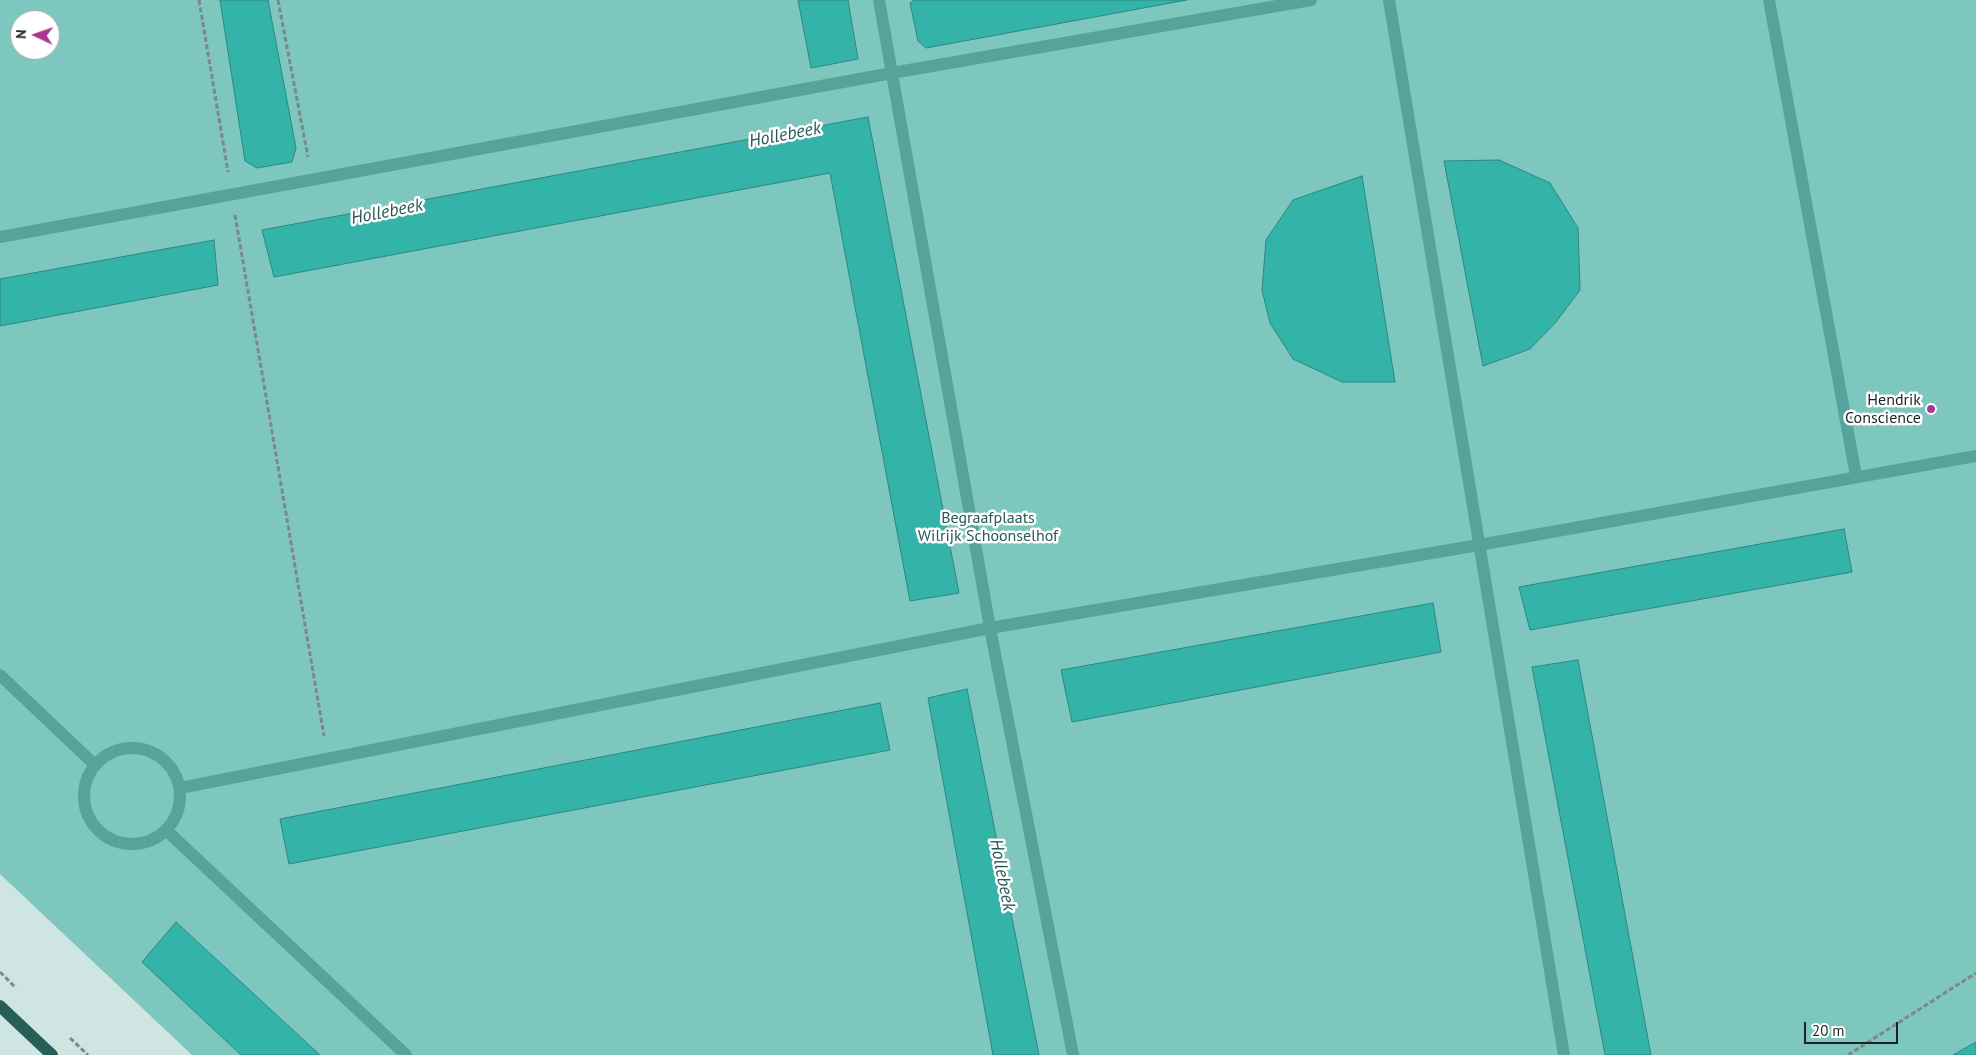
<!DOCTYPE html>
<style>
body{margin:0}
#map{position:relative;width:1976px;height:1055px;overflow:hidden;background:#cfe5e2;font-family:"PT Sans",sans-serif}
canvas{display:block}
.north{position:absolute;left:10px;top:10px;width:50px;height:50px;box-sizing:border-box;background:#fff;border:1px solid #a4a7a7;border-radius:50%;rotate:273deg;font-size:14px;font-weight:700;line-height:20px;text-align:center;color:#1c2423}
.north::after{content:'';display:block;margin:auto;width:18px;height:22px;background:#a93691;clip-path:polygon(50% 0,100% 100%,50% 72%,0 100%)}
.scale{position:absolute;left:1804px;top:1022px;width:94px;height:22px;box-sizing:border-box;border:2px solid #1c2423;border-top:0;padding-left:6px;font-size:15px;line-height:18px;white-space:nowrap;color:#1c2423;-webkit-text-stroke:4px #fff;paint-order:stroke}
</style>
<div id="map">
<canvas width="1976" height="1055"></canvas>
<div class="north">N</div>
<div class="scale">20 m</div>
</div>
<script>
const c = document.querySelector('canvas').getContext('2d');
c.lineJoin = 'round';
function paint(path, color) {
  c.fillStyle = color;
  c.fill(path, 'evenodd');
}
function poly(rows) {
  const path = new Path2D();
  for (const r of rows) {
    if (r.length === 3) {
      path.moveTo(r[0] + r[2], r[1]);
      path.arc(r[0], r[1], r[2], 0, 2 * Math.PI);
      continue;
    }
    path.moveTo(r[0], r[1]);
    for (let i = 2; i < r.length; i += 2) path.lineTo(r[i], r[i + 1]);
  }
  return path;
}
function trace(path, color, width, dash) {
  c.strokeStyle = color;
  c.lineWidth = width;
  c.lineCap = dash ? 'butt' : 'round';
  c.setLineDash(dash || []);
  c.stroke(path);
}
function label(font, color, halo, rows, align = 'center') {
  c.font = font + ' "PT Sans",sans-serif';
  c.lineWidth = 5;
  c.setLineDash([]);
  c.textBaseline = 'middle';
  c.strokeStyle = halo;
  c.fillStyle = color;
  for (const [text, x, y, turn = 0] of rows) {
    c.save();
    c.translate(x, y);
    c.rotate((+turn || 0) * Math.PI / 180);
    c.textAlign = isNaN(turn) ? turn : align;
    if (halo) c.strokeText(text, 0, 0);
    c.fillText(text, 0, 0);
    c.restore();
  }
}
paint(poly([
 [0,0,1976,0,1976,1055,192,1055,0,874],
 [20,20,50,20,50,50,20,50]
]), '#7dc7bf');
const water = poly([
 [220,0,268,0,296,148,292,162,257,168,245,161,220,0],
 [798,0,848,0,858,59,811,68,798,0],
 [914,0,1187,0,926,48,918,41,910,3,914,0],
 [868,117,959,593,910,601,830,173,274,277,262,230,868,117],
 [1499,160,1550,183,1578,228,1580,290,1556,322,1530,349,1483,366,1444,161,1499,160],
 [1362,176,1395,382,1342,382,1293,359,1270,323,1262,290,1266,240,1293,200,1362,176],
 [214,240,218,285,0,326,0,279,214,240],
 [1844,529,1852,572,1530,630,1519,587,1844,529],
 [1433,603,1441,652,1072,722,1061,670,1433,603],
 [1578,660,1651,1055,1605,1055,1532,667,1578,660],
 [967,689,1039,1055,993,1055,928,698,967,689],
 [880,703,890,750,289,864,280,819,880,703],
 [176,922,320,1055,241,1055,142,962,176,922],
 [1976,1042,1976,1055,1953,1055,1976,1042]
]);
paint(water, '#34b3a9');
trace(water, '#2d8881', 1);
trace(poly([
 [199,0,228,172],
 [278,0,308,157],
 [235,215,324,736],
 [0,972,16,988],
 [70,1038,88,1055],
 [1848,1055,1976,973]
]), '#7b8a88', 3, [5, 2.5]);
trace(poly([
 [879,0,990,628,1073,1055],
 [1389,0,1564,1055],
 [1769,0,1856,476],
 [0,237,892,73,1311,0],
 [0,675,95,765],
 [132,796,48],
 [180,788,990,628,1479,545,1976,456],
 [166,830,406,1055]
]), '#57a29a', 12);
trace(poly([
 [0,1006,52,1055]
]), '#285e59', 12);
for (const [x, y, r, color] of [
 [1931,409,5,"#a93691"]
]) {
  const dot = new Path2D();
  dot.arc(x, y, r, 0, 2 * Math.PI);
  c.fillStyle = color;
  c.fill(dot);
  trace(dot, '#fff', 2);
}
label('16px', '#1c2423', '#fff', [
 ["Hendrik",1921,400],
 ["Conscience",1921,418]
], 'right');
label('16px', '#265954', '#fff', [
 ["Begraafplaats",988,518],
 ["Wilrijk Schoonselhof",988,536]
]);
label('italic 18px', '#265955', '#fff', [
 ["Hollebeek",785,135,-11],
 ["Hollebeek",387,212,-11],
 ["Hollebeek",1002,875,79]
]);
</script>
